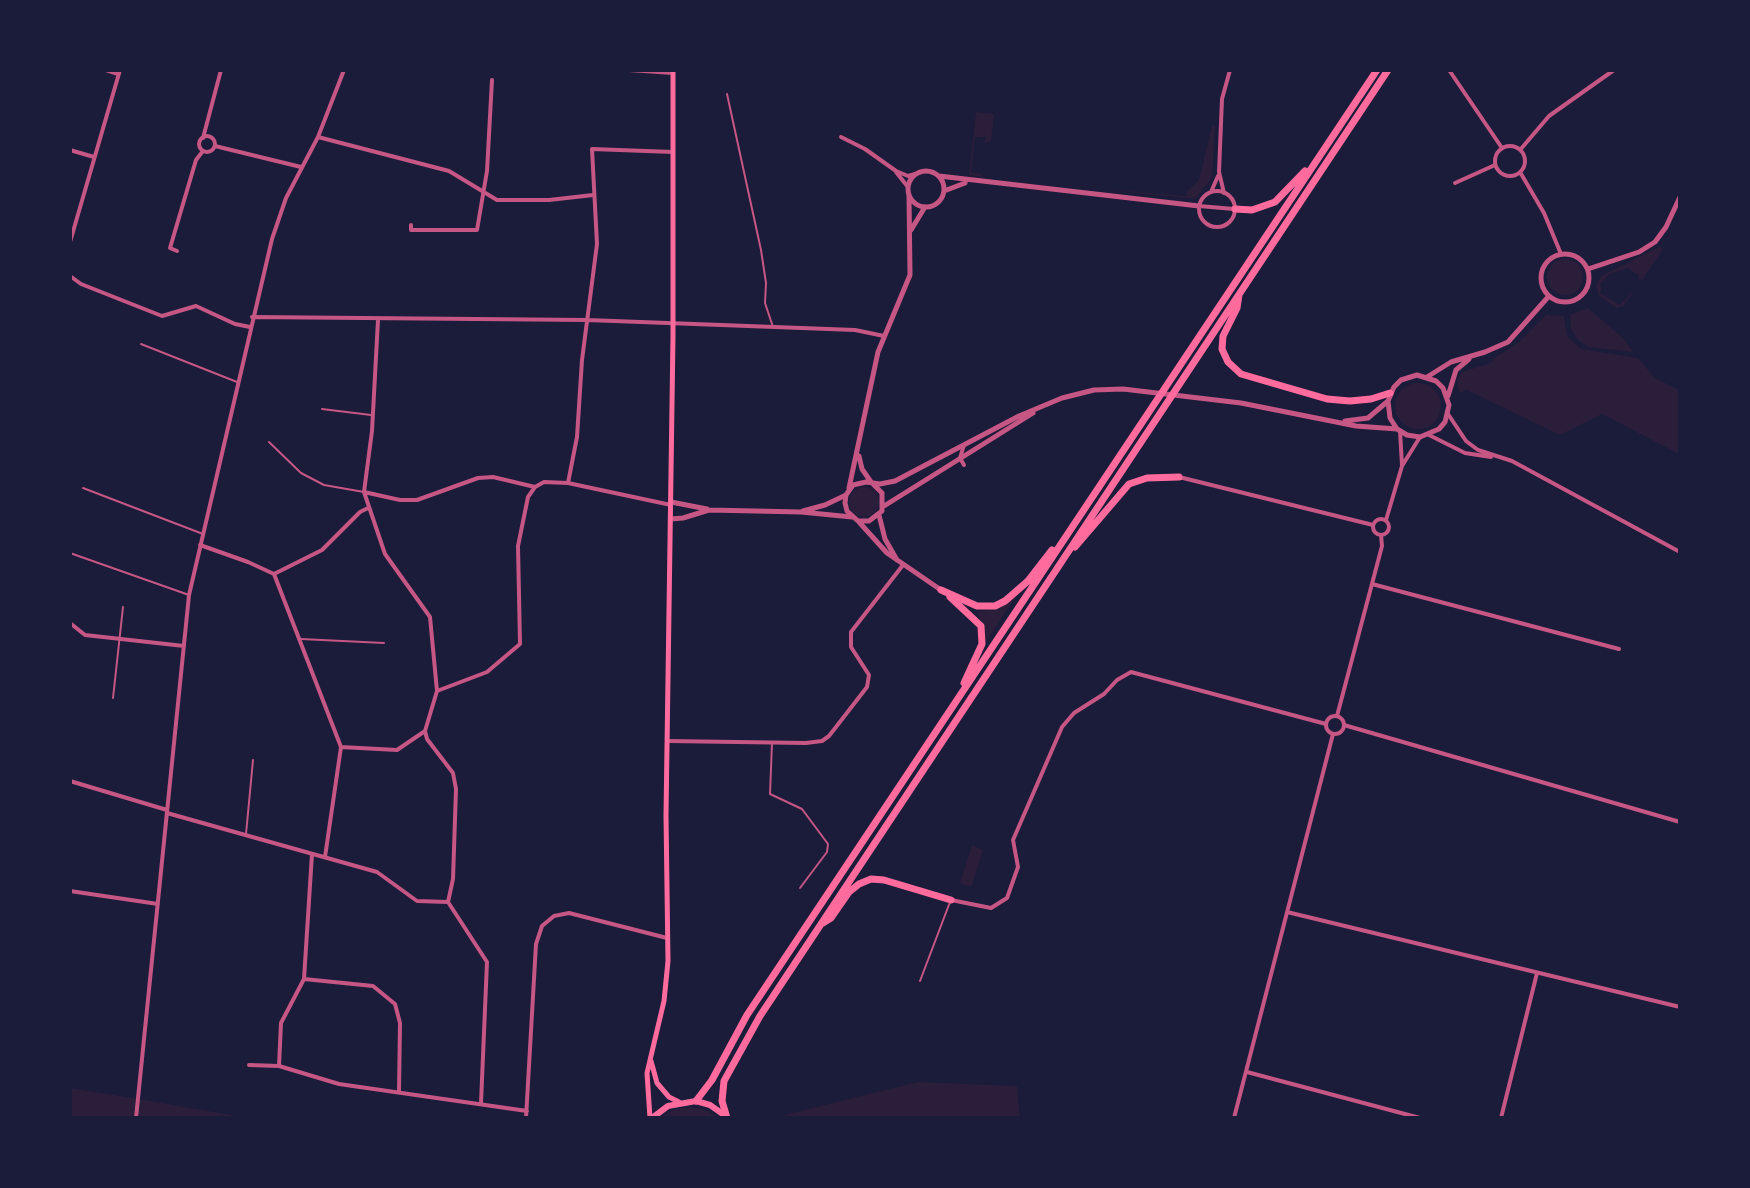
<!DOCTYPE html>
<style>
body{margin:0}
#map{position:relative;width:1750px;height:1188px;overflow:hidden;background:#1b1b3a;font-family:"IBM Plex Sans",sans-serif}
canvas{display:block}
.frame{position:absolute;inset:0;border:72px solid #1b1b3a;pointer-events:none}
</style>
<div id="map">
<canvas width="1750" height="1188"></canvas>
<div class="frame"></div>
</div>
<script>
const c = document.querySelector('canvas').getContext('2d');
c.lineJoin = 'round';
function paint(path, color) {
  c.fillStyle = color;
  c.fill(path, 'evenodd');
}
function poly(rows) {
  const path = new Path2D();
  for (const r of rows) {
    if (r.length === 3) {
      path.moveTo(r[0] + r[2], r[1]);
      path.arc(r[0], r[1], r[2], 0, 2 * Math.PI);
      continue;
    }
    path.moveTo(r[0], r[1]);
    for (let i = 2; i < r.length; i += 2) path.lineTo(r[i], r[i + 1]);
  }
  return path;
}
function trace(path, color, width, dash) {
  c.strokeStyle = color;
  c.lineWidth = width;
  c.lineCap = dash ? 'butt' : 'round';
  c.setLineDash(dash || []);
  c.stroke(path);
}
paint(poly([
 [976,112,994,114,991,141,985,143,986,137,975,137,971,172,982,174,984,168,982,177,969,175],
 [1212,126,1215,126,1212,178,1195,199,1102,189,1187,196,1187,191,1199,180],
 [1659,247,1663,249,1643,279,1638,279,1639,276,1628,268,1608,275,1600,285,1602,289,1600,293,1620,305,1635,289,1624,306,1617,308,1599,296,1596,285,1601,276],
 [1565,277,18],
 [1588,308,1624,339,1633,352,1589,347,1578,340,1571,329,1570,315],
 [1546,315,1564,316,1567,336,1581,349,1638,358,1655,378,1679,390,1679,454,1602,414,1560,435,1467,390,1459,393,1457,379,1462,372,1491,363,1494,358,1519,342],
 [1418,406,23],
 [864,502,15],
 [1016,597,1002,617,985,644,983,625,977,612,997,608],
 [972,845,983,850,972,885,968,886,960,883],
 [918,1082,1017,1086,1020,1117,776,1117],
 [70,1088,138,1099,243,1117,71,1117],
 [689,1107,703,1109,718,1117,661,1117,675,1109]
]), '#2a1e3b');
trace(poly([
 [727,94,761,250,766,283,765,303,773,327],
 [141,344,237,382],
 [322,409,371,415],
 [269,442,301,473,324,485,364,492],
 [83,488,203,534],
 [70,553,189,595],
 [301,639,384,643],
 [113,698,123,607],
 [772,743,770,794,802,809,828,844,827,852,800,888],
 [246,834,253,760],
 [920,981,950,902]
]), '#c65784', 2);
trace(poly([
 [106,70,118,74],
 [629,70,673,73],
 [1449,70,1502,148],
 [207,144,8],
 [318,137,449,171,497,200,549,200,593,195],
 [841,137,865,149,896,171,908,176,915,174],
 [203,138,221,70],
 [1510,161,15],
 [215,146,301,167],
 [70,150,94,157],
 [1520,150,1549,116,1614,70],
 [896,172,908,187],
 [1520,172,1544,213,1561,254],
 [1455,183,1495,165],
 [1217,209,18],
 [1211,192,1218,176],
 [1224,193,1219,172,1222,99,1230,70],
 [1199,206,1234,209],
 [411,225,411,230,477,230,487,171,492,80],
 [70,242,120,70],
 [177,251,170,248,196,160,203,151],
 [70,276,81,284,162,316,196,306,235,324,250,327],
 [252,317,587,320,855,330,884,336],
 [378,320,372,431,364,492,385,554,430,617,437,691,425,731,427,739,453,773,456,789,453,879,448,902,487,962,481,1103],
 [1448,414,1466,441,1478,450,1512,461,1680,552],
 [1400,431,1402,465],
 [1429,435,1465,453,1491,457],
 [964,445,960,458,964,465],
 [1179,477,1373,525],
 [568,483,577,437,582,360,597,244,592,149,673,152],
 [364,492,400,500,417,500,478,478,493,477,535,487,544,482,568,483,671,505],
 [1381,527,8],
 [1386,520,1402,466,1420,437],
 [200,545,248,562,274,574],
 [274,574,341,747,325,857],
 [274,574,322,550,360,512,368,508],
 [1372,584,1619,649],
 [70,623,85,635,184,646],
 [437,691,487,672,520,644,518,546,528,497,535,487],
 [1337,716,1382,546,1381,535],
 [1335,725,9],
 [1344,725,1680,822],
 [668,741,806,743,822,741,829,736,867,687,869,675,851,647,851,632,903,565],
 [341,747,397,750,425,731],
 [70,781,167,810],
 [167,813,377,872,417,901,448,902],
 [70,891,158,904],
 [951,900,991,908,1007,898,1018,867,1013,840,1062,727,1074,713,1104,694,1117,680,1131,672,1326,724],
 [1287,912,1680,1007],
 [304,979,373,986,395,1004,400,1023,399,1091],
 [249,1065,279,1066,339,1084,527,1111],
 [279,1066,281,1023,304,979,312,854],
 [1247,1072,1420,1118],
 [136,1118,189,595,272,239,286,198,318,137,344,70],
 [526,1118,536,944,542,926,554,916,569,913,667,938],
 [1234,1118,1333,734],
 [1501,1118,1537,973]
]), '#c65784', 4);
trace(poly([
 [926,189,18],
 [939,176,1199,206],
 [944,191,965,183],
 [911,230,925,207],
 [1565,278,24],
 [1588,269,1639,252,1655,242,1666,227,1680,197],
 [1427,377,1451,362,1485,352,1508,342,1549,296],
 [1448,396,1456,370,1469,359],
 [1345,421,1368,418,1388,401],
 [859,456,862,469,871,482],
 [873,484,882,493,882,511,869,521,858,521,847,511,845,503,846,495,853,485,866,482,880,484,895,481,1019,416,1062,398,1094,390,1123,389,1241,403,1356,426,1397,429,1407,435,1420,437,1439,429,1445,422,1449,405,1443,388,1436,381,1417,375,1401,380,1394,387,1388,401,1390,418,1397,429],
 [849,488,878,352,910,275,909,196],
 [671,502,707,509],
 [884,506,1033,413],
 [803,511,825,505,846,495],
 [879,515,885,539,897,560],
 [671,519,683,518,709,510,801,512,852,517],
 [859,522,887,553,941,590]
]), '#c65784', 5);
trace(poly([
 [651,1061,657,1083,669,1097,679,1102],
 [650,1118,647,1073,664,1001,668,961,666,815,673,336,673,70]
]), '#ff6b9d', 5);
trace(poly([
 [652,1118,668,1106,696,1101,710,1105,727,1117]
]), '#ff6b9d', 6);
trace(poly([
 [1235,209,1252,210,1275,202,1305,171],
 [1239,295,1237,308,1223,336,1222,349,1228,362,1241,374,1327,399,1350,401,1371,399,1390,393],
 [1075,547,1129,484,1147,478,1179,477],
 [941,590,977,606,995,606,1005,601,1028,581,1052,550],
 [950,597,981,626,982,644,964,683],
 [823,923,831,918,849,892,859,884,871,879,884,880,951,900],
 [696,1101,712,1080,747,1015,1377,70],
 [727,1118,722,1101,724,1081,760,1016,1388,70]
]), '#ff6b9d', 7);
</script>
